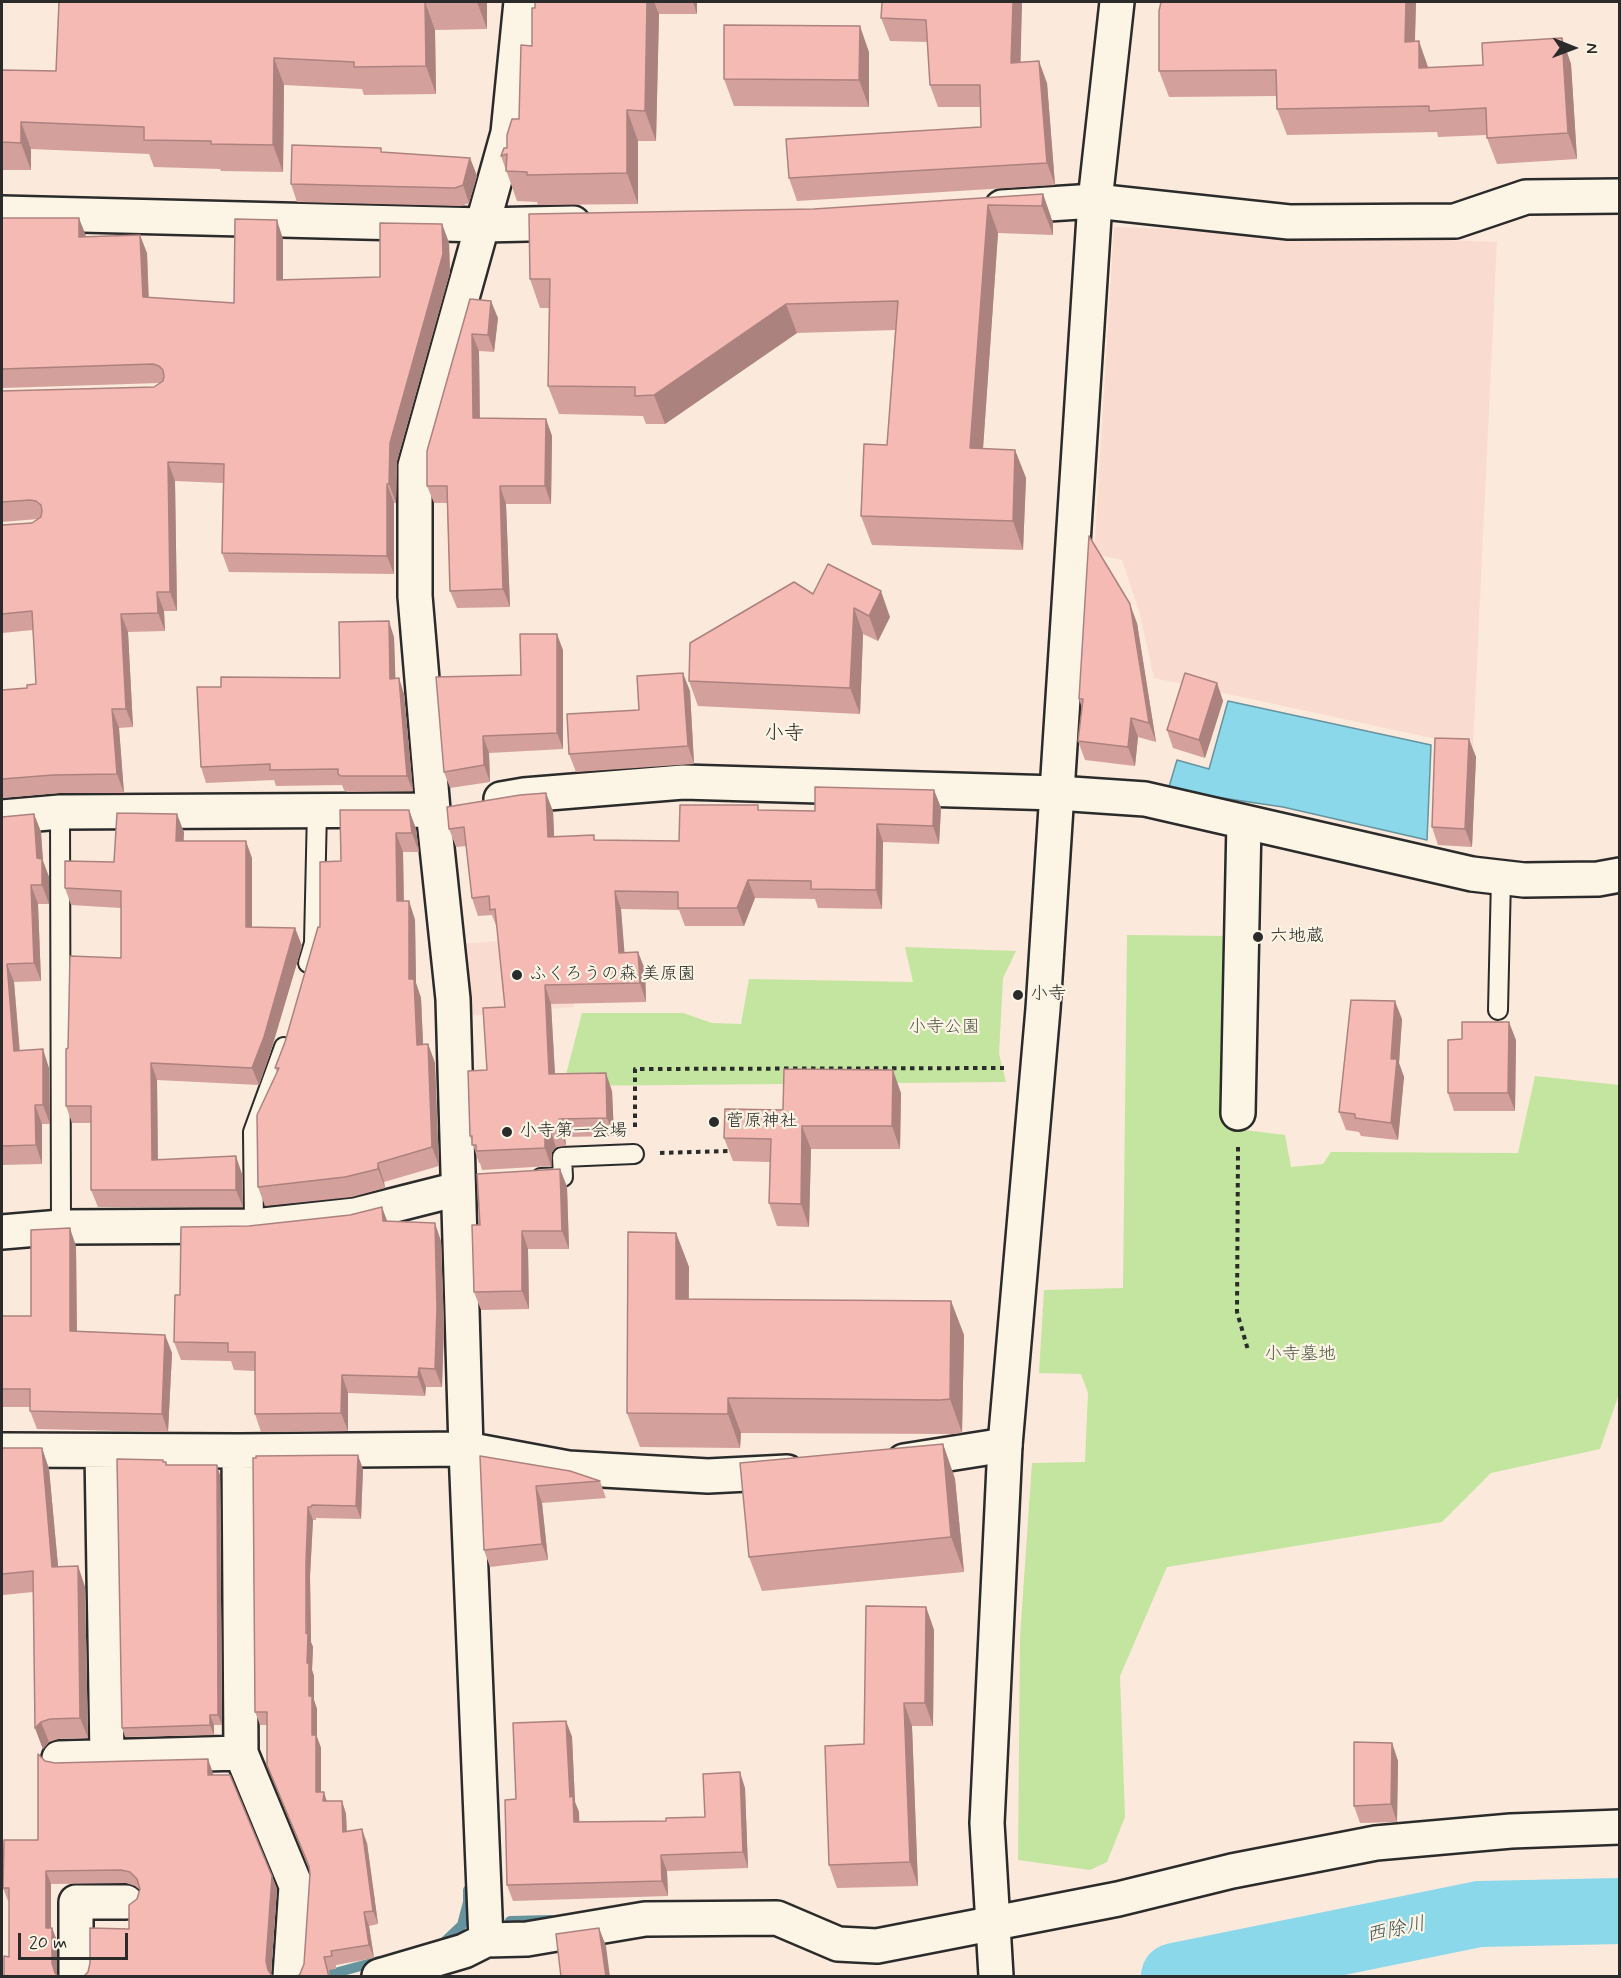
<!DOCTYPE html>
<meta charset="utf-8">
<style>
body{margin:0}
#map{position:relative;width:1621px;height:1978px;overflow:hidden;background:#fbe9db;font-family:Mynerve,sans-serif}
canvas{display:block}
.frame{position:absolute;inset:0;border:3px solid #2b2b2b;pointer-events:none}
.north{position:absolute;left:1543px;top:18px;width:60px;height:60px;-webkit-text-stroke:4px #fcf5e5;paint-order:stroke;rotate:91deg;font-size:16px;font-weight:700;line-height:24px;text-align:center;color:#2b2b2b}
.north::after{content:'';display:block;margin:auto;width:21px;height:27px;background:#2b2b2b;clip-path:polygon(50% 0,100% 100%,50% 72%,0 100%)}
.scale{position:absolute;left:18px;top:1933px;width:110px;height:27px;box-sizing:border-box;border:3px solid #2b2b2b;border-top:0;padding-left:8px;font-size:18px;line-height:21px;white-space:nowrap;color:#2b2b2b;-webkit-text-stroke:4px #fcf5e5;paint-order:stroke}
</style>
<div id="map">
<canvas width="1621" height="1978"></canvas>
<div class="frame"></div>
<div class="north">N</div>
<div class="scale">20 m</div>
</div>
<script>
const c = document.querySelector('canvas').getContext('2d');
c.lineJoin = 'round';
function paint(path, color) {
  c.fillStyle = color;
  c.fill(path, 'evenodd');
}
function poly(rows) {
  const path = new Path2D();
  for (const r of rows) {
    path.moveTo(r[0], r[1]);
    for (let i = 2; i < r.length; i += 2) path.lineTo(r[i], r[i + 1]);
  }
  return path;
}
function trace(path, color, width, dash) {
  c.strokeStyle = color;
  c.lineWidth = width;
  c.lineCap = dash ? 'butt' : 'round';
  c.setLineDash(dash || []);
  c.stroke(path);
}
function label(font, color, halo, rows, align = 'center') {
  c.font = font + ' Mynerve,"Klee One",sans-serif';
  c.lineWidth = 4.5;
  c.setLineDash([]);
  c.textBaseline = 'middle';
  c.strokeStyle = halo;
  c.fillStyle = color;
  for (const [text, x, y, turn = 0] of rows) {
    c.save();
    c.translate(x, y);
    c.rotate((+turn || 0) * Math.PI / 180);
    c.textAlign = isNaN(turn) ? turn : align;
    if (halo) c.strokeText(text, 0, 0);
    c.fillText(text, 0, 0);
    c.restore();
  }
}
paint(poly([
 [1114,227,1497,242,1473,747,1154,678,1139,611,1122,560,1094,554],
 [568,935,574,1007,467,1016,461,944]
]), '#fadbd0');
paint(poly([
 [1127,935,1231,936,1229,1128,1285,1135,1291,1167,1323,1164,1331,1152,1518,1153,1535,1076,1619,1085,1620,1391,1600,1449,1491,1473,1442,1522,1167,1567,1120,1676,1125,1817,1107,1862,1090,1870,1018,1860,1020,1637,1032,1463,1085,1462,1088,1393,1081,1374,1039,1373,1044,1290,1123,1288],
 [905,947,1016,951,1003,978,999,1054,1006,1082,563,1086,582,1013,683,1013,712,1023,741,1024,749,979,913,982]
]), '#c3e59f');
const water = poly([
 [1228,701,1431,745,1427,840,1283,807,1168,790,1177,760,1209,769,1228,701]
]);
paint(water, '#8bd8eb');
trace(water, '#65939e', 1.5);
trace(poly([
 [510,1921,551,1920],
 [437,1945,442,1944,462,1925,468,1902,468,1890],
 [324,1976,379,1961]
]), '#65939e', 10);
trace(poly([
 [1174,1976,1479,1914,1620,1911]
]), '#8bd8eb', 66);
const lane = poly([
 [60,812,61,1227],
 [308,963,314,943,317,810],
 [1498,1010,1501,878],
 [541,1178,563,1177,562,1157,634,1154],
 [254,1226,253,1132,284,1047]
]);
const street = poly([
 [1002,207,1095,201,1289,222,1455,221,1526,197,1620,196],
 [2,213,483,225,573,223],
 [501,799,524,795,683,782,1057,793,1145,799,1472,874,1524,880,1598,879,1620,875],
 [2,817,60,812,426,810],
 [1238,1113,1244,822],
 [2,1232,61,1227,254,1226,355,1215,458,1189],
 [2,1450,239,1451,466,1449,568,1468,708,1476,787,1472],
 [102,1451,107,1757],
 [239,1451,241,1753,296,1886,290,1976],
 [904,1461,1005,1445],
 [59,1758,241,1753],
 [486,1940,466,1449,453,999,433,810,415,596,415,466,508,133,521,2],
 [76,1976,76,1902,126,1902],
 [379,1976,464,1951,486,1940,527,1939,645,1919,777,1918,838,1944,877,1946,1118,1899,1232,1871,1376,1843,1511,1831,1620,1827]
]);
const secondary = poly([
 [996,1976,987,1823,1005,1445,1043,1009,1095,201,1117,2]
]);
trace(lane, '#2b2b2b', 22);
trace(street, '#2b2b2b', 38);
trace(secondary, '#2b2b2b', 38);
trace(poly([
 [635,1127,635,1069,1004,1068],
 [1238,1147,1237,1312,1248,1350],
 [660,1153,728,1151]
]), '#2b2b2b', 4, [4.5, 4.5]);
trace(lane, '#fcf5e5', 18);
trace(street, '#fcf5e5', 33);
trace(secondary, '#fcf5e5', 33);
paint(poly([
 [59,2,487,2,487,29,435,30,436,94,364,95,362,89,284,85,283,172,221,171,220,169,154,167,149,154,31,149,31,170,2,170,2,70,56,71],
 [535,2,697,2,697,14,659,14,656,141,638,141,638,204,538,205,537,202,517,201,501,156,507,148,519,119,532,46],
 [1022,2,1020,62,1047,83,1055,185,797,201,789,178,981,127,980,107,938,107,930,85,927,42,890,41,881,18],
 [1161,2,1416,2,1415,41,1428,68,1483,65,1562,38,1571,64,1577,159,1497,164,1487,138,1487,135,1438,137,1437,132,1287,135,1277,109,1277,96,1169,97,1159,71],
 [869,52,869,107,734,106,724,79],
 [383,152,470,158,477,176,469,203,461,206,297,202,291,184],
 [1043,194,1053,223,1053,235,998,233,983,449,1015,450,1026,478,1023,550,872,545,861,516,887,445,895,330,797,333,665,424,646,424,643,416,559,414,548,386,549,308,540,308,530,279,814,209],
 [2,218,86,237,147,253,149,298,234,303,283,239,283,280,380,277,442,224,449,243,450,272,397,461,396,503,394,503,394,574,229,572,222,553,223,483,175,481,177,611,164,611,165,631,128,632,133,727,119,728,124,793,60,793,2,798,2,690,27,688,36,684,33,630,2,633,2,525,32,523,38,519,2,522,2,391,154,387,160,383,2,388],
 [470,299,498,318,494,352,479,351,480,418,546,419,552,436,551,504,506,504,510,607,457,608,450,591,447,503,434,503,427,486],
 [813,594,890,617,878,641,863,634,860,714,698,706,689,681],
 [1137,623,1156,742,1138,737,1135,766,1085,760,1078,741,1082,708,1079,699],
 [394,637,395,679,404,694,413,791,347,792,344,790,342,785,276,786,274,780,206,783,201,767,221,687,340,678],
 [563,650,563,749,489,753,490,782,450,788,444,772,521,675],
 [1217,683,1223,701,1205,758,1173,748,1167,730],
 [690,691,694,764,576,772,569,754,639,710],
 [1469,739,1476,757,1472,847,1438,845,1432,827],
 [934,790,941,808,939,844,883,842,882,909,818,908,815,899,755,898,744,926,685,926,679,910,621,909,624,952,638,952,645,970,646,1002,551,1004,555,1074,612,1091,614,1136,565,1137,566,1146,556,1147,552,1152,551,1166,482,1170,480,1163,479,1163,470,1136,487,1070,505,1007,497,928,492,915,478,916,472,898,466,846,456,847,449,829,553,811,554,837,596,840,679,841,760,810,815,811],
 [409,810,416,829,419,852,403,852,404,901,409,901,415,920,416,983,421,998,423,1044,428,1044,435,1063,439,1166,384,1182,385,1188,352,1197,265,1206,258,1187,277,1072,275,1068,285,1042,341,861],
 [34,814,41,832,43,861,49,877,49,904,38,904,41,981,14,982,20,1051,49,1068,50,1124,42,1124,42,1164,2,1165,2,817],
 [184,832,183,841,252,858,252,927,295,928,302,946,270,1054,259,1085,157,1080,158,1159,242,1174,243,1207,98,1207,91,1190,91,1123,72,1123,66,1106,68,1048,121,958,121,908,71,905,65,888,114,862],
 [1402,1019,1399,1063,1404,1077,1398,1140,1361,1136,1359,1132,1346,1130,1339,1112],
 [1516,1040,1515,1111,1454,1111,1448,1093],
 [901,1093,900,1149,811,1149,809,1227,777,1226,769,1203,770,1162,733,1161,724,1138,783,1110],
 [560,1169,567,1187,569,1249,528,1249,529,1309,481,1310,474,1292,480,1225],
 [387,1221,441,1241,444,1326,442,1387,426,1387,425,1396,348,1393,348,1431,261,1432,255,1414,255,1371,234,1370,231,1361,181,1360,174,1342,180,1295,249,1226],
 [676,1233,689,1267,689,1299,951,1301,964,1335,962,1433,952,1434,741,1433,740,1448,640,1447,627,1413],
 [76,1246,77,1331,165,1335,172,1353,168,1432,37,1429,30,1411,30,1407,2,1407,2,1316,31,1316],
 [943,1444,955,1479,964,1572,762,1591,749,1557],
 [2,1448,42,1448,49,1469,58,1566,78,1566,85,1587,88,1738,58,1739,49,1742,43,1749,35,1728,33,1592,3,1595,2,1590],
 [480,1456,600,1481,606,1498,542,1503,548,1560,490,1567,484,1550],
 [253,1458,363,1469,361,1519,316,1518,316,1520,313,1520,310,1576,311,1642,313,1647,312,1670,314,1676,314,1700,317,1709,317,1737,321,1748,321,1792,327,1801,342,1801,346,1814,347,1832,367,1843,378,1924,369,1926,374,1958,336,1965,336,1969,329,1970,330,1977,297,1977,300,1974,304,1964,310,1874,309,1869,267,1765,267,1725,260,1725,255,1712],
 [163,1460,164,1462,166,1462,167,1465,220,1475,222,1725,214,1725,214,1735,125,1737,122,1728],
 [926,1607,934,1630,933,1726,912,1726,918,1886,837,1888,829,1865,864,1744],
 [566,1721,572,1737,575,1802,579,1812,579,1822,666,1821,705,1817,745,1788,748,1868,667,1871,668,1896,513,1901,507,1885,516,1799],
 [1392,1743,1398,1761,1397,1822,1360,1823,1354,1806],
 [45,1761,55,1763,213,1773,213,1775,272,1876,277,1889,271,1974,129,1929,140,1890,135,1886,126,1883,51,1884,51,1928,52,1928,57,1941,57,1974,9,1957,9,1901,8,1901,3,1888,38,1840]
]), '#d4a09c');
paint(poly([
 [425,2,435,30,436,94,426,66],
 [477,2,487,2,487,29],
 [647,2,654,2,659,14,656,141,645,111],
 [693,2,697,2,697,14],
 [1013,2,1022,2,1020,85,1011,63],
 [1406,2,1416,2,1414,67,1405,42],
 [860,26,869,52,869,107,859,80],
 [1562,38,1571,64,1577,159,1568,133],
 [1419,41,1428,67,1429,94,1419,68],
 [274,58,284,85,283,172,273,145],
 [1039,61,1047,83,1055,185,1047,163],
 [627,110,638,141,638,204,627,173],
 [21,122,31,149,31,170,21,143],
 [470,158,477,176,469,203,463,185],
 [1043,194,1053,223,1053,235,1042,206],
 [988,205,998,233,981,477,970,448],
 [79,218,86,236,86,256,79,237],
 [277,220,283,239,283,298,277,280],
 [442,224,449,243,450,272,397,461,396,503,389,484,390,443],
 [140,235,147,253,149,316,143,297],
 [491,301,498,318,494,352,488,335],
 [786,304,797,333,665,424,654,395],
 [472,334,479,351,480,435,473,418],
 [546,419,552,436,551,504,545,486],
 [1015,450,1026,478,1023,550,1013,521],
 [168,462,175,481,177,611,170,592],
 [387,484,394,503,394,574,387,556],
 [500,486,506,504,510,607,503,589],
 [881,591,890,617,878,641,869,616],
 [157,592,164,611,165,631,158,613],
 [1130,604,1137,623,1156,742,1149,723],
 [854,608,863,634,860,714,850,688],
 [121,614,128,632,133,727,126,709],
 [389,621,394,637,396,694,390,679],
 [557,634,563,650,563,749,557,733],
 [683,673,690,691,694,764,688,746],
 [399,678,404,694,413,791,407,776],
 [1217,683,1223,701,1205,758,1199,740],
 [112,709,119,728,124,793,117,774],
 [1131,718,1138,737,1135,766,1128,747],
 [483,736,489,753,490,782,484,765],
 [1469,739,1476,757,1472,847,1465,829],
 [934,790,941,808,939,844,933,826],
 [546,793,553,811,555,855,548,837],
 [409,810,416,829,419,852,412,833],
 [34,814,41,832,43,861,49,877,49,904,42,885,37,858],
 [177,814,184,832,183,858,176,841],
 [877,824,883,842,882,909,876,890],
 [396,833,403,852,404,920,397,901],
 [246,841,252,858,252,944,246,927],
 [748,880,755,898,744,926,737,908],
 [31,885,38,904,41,981,34,963],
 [615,891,621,909,626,971,619,953],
 [409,901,415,920,416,983,421,998,424,1064,417,1045,409,979],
 [295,928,302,946,270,1054,259,1085,252,1068],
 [638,952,645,970,646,1002,640,983],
 [7,964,14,982,21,1070,14,1051],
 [545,985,551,1004,556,1093,549,1074],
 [1395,1001,1402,1019,1399,1063,1404,1077,1398,1140,1391,1123,1391,1059],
 [1509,1022,1516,1040,1515,1111,1508,1093],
 [428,1044,435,1063,439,1166,432,1147],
 [43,1049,49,1068,50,1124,43,1105],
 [151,1063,157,1080,158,1177,152,1160],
 [893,1070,901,1093,900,1149,892,1126],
 [606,1073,612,1091,614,1136,607,1118],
 [35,1105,42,1124,42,1164,36,1145],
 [559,1119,565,1137,566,1146,559,1127],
 [802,1126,811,1149,809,1227,801,1204],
 [550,1129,556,1147,552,1152,551,1166,545,1148,545,1134],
 [236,1156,242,1174,243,1207,236,1190],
 [378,1163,384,1182,385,1188,378,1169],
 [560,1169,567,1187,569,1249,562,1231],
 [382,1207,389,1226,383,1221],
 [435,1223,441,1241,444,1326,442,1387,435,1369],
 [70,1228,76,1246,77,1349,70,1331],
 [522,1231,528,1249,529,1309,522,1291],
 [676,1233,689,1267,688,1333,676,1299],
 [951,1301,964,1335,962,1433,950,1399],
 [165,1335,172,1353,168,1432,162,1414],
 [419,1368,426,1387,425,1396,418,1377],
 [342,1375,348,1393,348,1431,341,1413],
 [728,1398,741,1433,740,1448,728,1414],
 [943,1444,955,1479,964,1572,951,1537],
 [42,1448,49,1469,60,1587,52,1567],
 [358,1455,363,1469,361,1519,356,1506],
 [217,1465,220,1475,222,1725,218,1715],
 [536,1486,542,1503,548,1560,542,1544],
 [308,1507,313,1520,310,1576,311,1642,313,1647,312,1670,314,1676,314,1700,317,1709,317,1737,321,1748,321,1805,316,1792,307,1663,306,1563],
 [78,1566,85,1587,88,1738,80,1718],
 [926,1607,934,1630,933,1726,925,1703],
 [904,1703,912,1726,918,1886,910,1862],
 [210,1715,214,1725,214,1735,210,1725],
 [566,1721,572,1737,575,1802,579,1812,580,1838,574,1822,570,1797],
 [41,1722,49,1742,43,1749,35,1728],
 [1392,1743,1398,1761,1397,1822,1391,1804],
 [208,1759,213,1773,213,1788,208,1775],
 [740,1772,745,1788,748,1868,743,1852],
 [324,1792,328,1805,323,1801],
 [342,1801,346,1814,347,1846,343,1832],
 [362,1829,367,1843,378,1924,373,1911],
 [661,1855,667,1871,668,1896,662,1881],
 [46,1871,51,1884,51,1941,46,1928],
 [272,1876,277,1889,271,1975,268,1970,266,1961],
 [364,1912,369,1926,374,1958,369,1945],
 [52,1928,57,1941,57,1977,52,1963],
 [599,1928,606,1946,610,1977,606,1977]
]), '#ac827f');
const building = poly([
 [59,2,477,2,425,2,426,66,354,67,354,62,274,58,273,145,211,144,211,141,144,140,144,127,21,122,21,143,2,142,2,70,56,71,59,2],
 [535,2,647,2,645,111,627,110,627,173,527,175,527,172,506,171,507,154,501,156,504,148,507,148,507,135,512,119,519,119,521,45,532,46,532,8,535,8,535,2],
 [882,2,1013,2,1011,63,1039,61,1047,163,789,178,786,139,981,127,980,85,930,85,926,20,881,18,882,2],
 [1161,2,1406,2,1405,42,1419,41,1419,68,1483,65,1482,43,1562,38,1568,133,1487,138,1486,108,1429,111,1429,106,1277,109,1276,70,1159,71,1159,11,1161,2],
 [724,25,860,26,859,80,724,79,724,25],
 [292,145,381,148,381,152,470,158,463,185,455,188,291,184,292,145],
 [1043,194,1042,206,988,205,970,448,1015,450,1013,521,861,516,864,444,887,445,898,301,786,304,654,395,635,396,635,387,548,386,550,279,530,279,529,214,814,209,1043,194],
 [2,218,79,218,79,237,140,235,143,297,234,303,235,219,277,220,277,280,380,277,380,223,442,224,443,254,390,443,389,484,387,484,387,556,222,553,224,464,168,462,170,592,157,592,158,613,121,614,126,709,112,709,117,774,53,775,2,779,2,690,27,688,27,685,36,684,32,611,2,614,2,525,32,523,41,517,42,511,41,505,36,501,30,500,2,502,2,391,154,387,163,381,164,376,163,370,159,366,153,364,2,369,2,218],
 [470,299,491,301,488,335,472,334,473,418,546,419,545,486,500,486,503,589,450,591,447,486,427,486,427,451,470,299],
 [1089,536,1130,604,1149,723,1131,718,1128,747,1078,741,1083,699,1079,699,1089,536],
 [828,564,881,591,869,616,854,608,850,688,689,681,690,643,794,582,813,594,828,564],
 [389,621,390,679,399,678,407,776,341,776,338,774,338,769,270,770,270,764,201,767,197,687,221,687,221,677,340,678,339,622,389,621],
 [520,634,557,634,557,733,483,736,484,765,444,772,436,677,521,675,520,634],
 [683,673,688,746,569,754,567,714,639,710,637,676,683,673],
 [1185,673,1217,683,1199,740,1167,730,1185,673],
 [1435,738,1469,739,1465,829,1432,827,1435,738],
 [815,787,934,790,933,826,877,824,876,890,811,889,811,881,748,880,737,908,678,908,678,892,615,891,619,953,638,952,640,983,545,985,549,1074,606,1073,607,1118,559,1119,559,1127,550,1129,545,1134,545,1148,476,1151,476,1145,472,1145,472,1136,470,1136,468,1071,487,1070,483,1008,505,1007,495,909,490,910,489,896,472,898,464,827,449,829,447,807,520,795,546,793,548,837,594,835,594,840,679,841,680,805,758,805,758,810,815,811,815,787],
 [340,810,409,810,412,833,396,833,397,901,409,901,409,979,414,979,417,1045,428,1044,432,1147,378,1163,378,1169,345,1177,258,1187,257,1115,279,1068,275,1068,285,1042,318,927,320,927,320,862,341,861,340,810],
 [117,813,177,814,176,841,246,841,246,927,295,928,264,1037,252,1068,151,1063,152,1160,236,1156,236,1190,91,1190,91,1106,66,1106,66,1049,68,1048,70,956,121,958,121,891,65,888,65,861,114,862,117,813],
 [34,814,37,858,42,859,42,885,31,885,34,963,7,964,14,1051,43,1049,43,1105,35,1105,36,1145,2,1146,2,817,34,814],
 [1351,1000,1395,1001,1391,1059,1397,1059,1391,1123,1355,1118,1355,1114,1339,1112,1351,1000],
 [1462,1022,1509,1022,1508,1093,1448,1093,1448,1040,1462,1039,1462,1022],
 [784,1069,893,1070,892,1126,802,1126,801,1204,769,1203,771,1139,724,1138,725,1109,783,1110,784,1069],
 [560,1169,562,1231,522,1231,522,1291,474,1292,472,1225,480,1225,477,1174,560,1169],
 [382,1207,383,1221,435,1223,437,1308,435,1369,419,1368,418,1377,342,1375,341,1413,255,1414,255,1352,228,1352,228,1343,174,1342,175,1295,180,1295,181,1227,249,1226,350,1215,382,1207],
 [70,1228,70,1331,165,1335,162,1414,30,1411,30,1389,2,1389,2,1316,31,1316,31,1230,70,1228],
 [628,1232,676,1233,676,1299,951,1301,950,1399,940,1400,728,1398,728,1414,627,1413,628,1232],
 [943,1444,951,1537,749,1557,740,1463,943,1444],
 [2,1448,42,1448,52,1567,78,1566,80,1718,50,1719,41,1722,35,1728,33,1571,2,1574,2,1448],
 [358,1455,356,1506,312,1505,311,1507,308,1507,306,1563,306,1633,308,1634,307,1663,309,1663,309,1696,312,1696,312,1735,316,1735,316,1792,324,1792,323,1801,342,1801,343,1832,362,1829,373,1911,364,1912,369,1945,331,1951,332,1956,324,1957,329,1977,297,1977,300,1974,304,1964,310,1874,309,1866,267,1765,267,1712,255,1712,253,1458,256,1458,256,1456,358,1455],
 [480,1456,570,1471,600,1481,536,1486,542,1544,484,1550,480,1456],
 [117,1459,163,1460,163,1462,166,1462,166,1465,217,1465,218,1715,210,1715,210,1725,122,1728,117,1459],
 [866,1606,926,1607,925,1703,904,1703,910,1862,829,1865,825,1746,864,1744,866,1606],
 [566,1721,570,1797,573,1796,574,1822,666,1821,666,1818,705,1817,703,1774,740,1772,743,1852,661,1855,662,1881,507,1885,505,1800,516,1799,513,1723,566,1721],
 [1354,1742,1392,1743,1391,1804,1354,1806,1354,1742],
 [38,1754,45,1761,55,1763,208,1759,208,1775,230,1775,272,1876,266,1961,268,1970,273,1977,83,1977,88,1972,90,1963,90,1928,129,1929,129,1905,137,1899,140,1889,137,1879,130,1872,121,1870,46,1871,46,1928,52,1928,52,1963,55,1973,59,1977,4,1977,4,1956,9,1957,9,1888,3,1888,4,1840,38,1840,38,1754],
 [599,1928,606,1977,561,1977,556,1934,599,1928]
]);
paint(building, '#f6bab5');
trace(building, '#ac827f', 1.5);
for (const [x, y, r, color] of [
 [1258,937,6,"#2b2b2b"],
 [517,975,6,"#2b2b2b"],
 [1018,995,6,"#2b2b2b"],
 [714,1122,6,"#2b2b2b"],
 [507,1132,6,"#2b2b2b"]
]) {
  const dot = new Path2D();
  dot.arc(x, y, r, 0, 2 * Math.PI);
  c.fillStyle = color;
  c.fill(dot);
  trace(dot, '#fcf5e5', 2);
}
label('18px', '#2b2b2b', '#fcf5e5', [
 ["六地蔵",1270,937],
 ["ふくろうの森 美原園",529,975],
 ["小寺",1030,995],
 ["菅原神社",726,1122],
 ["小寺第一会場",519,1132]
], 'left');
label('18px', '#515a48', '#fcf5e5', [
 ["小寺公園",944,1028],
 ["小寺墓地",1300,1355]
]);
label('20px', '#2b2b2b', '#fcf5e5', [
 ["小寺",784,735]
]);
label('italic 20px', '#43565b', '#fcf5e5', [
 ["西除川",1396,1931,-12]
]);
</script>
